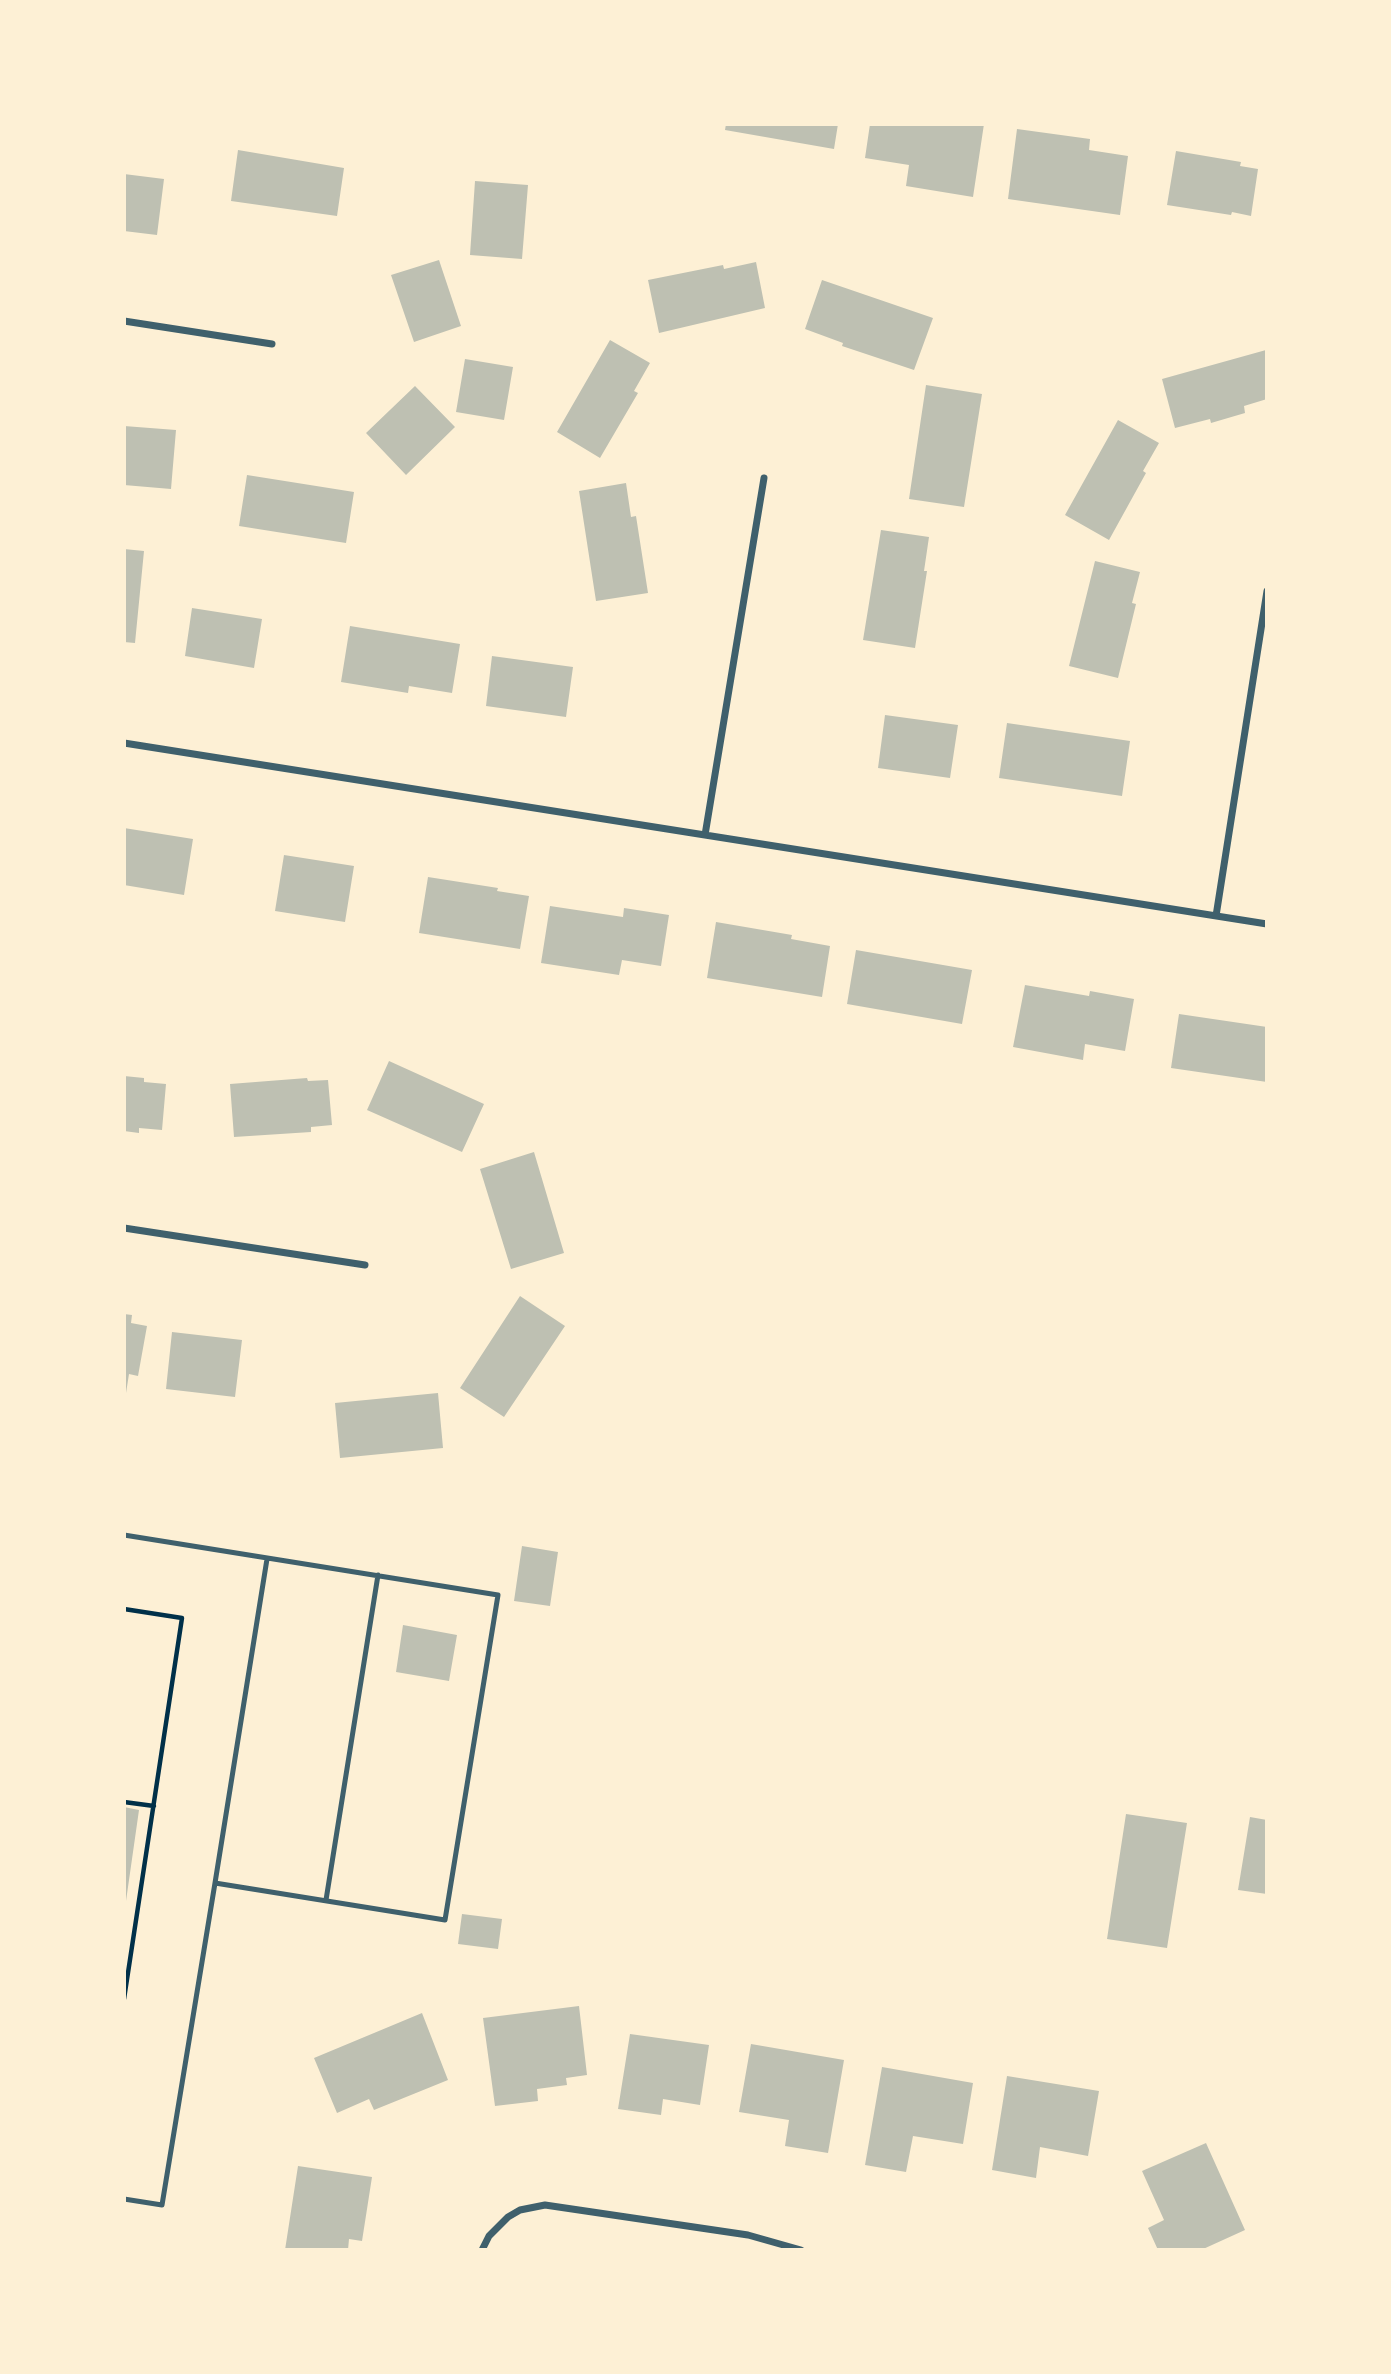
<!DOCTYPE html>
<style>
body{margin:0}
#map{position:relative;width:1391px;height:2374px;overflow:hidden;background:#fdf0d5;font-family:Manrope,sans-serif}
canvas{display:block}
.frame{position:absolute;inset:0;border:126px solid #fdf0d5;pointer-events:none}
</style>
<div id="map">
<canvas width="1391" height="2374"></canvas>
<div class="frame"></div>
</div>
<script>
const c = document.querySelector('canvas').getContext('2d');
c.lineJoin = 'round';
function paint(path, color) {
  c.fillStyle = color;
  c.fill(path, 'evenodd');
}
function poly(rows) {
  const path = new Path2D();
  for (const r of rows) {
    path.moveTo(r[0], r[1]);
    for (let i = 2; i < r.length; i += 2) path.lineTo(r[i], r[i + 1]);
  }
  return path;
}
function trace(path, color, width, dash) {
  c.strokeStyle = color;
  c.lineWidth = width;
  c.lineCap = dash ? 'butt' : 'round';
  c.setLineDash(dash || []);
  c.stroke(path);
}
paint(poly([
 [726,124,838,124,834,149,725,130],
 [870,124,984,124,973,197,906,186,909,165,865,158],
 [1017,129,1090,139,1089,150,1128,156,1120,215,1008,199],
 [238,150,344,168,337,216,231,201],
 [1176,151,1241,162,1240,166,1258,169,1251,216,1232,212,1231,215,1167,205],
 [124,174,164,179,157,235,124,231],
 [475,181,528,185,522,259,470,255],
 [439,260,461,326,414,342,391,275],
 [756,262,765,308,659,333,648,280,723,265,724,269],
 [822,280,933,318,914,370,842,346,843,343,805,329],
 [610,340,650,363,634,391,638,393,600,458,557,432],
 [1266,350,1267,399,1244,406,1245,413,1211,423,1210,419,1175,428,1162,379],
 [465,359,513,367,504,420,456,412],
 [926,385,982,394,964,507,909,499],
 [415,386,455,427,406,475,366,433],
 [1118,420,1159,443,1143,471,1146,473,1109,540,1065,515],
 [124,426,176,430,171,489,124,485],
 [247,475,354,492,346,543,239,526],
 [626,483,631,517,636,516,648,593,596,601,579,491],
 [881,530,929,537,924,571,927,571,915,648,863,640],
 [124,549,144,551,135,643,124,642],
 [1095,561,1140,572,1132,603,1136,604,1118,678,1069,666],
 [192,608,262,619,254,668,185,656],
 [350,626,460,644,452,693,409,686,408,693,341,682],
 [492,656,573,667,566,717,486,706],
 [885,715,958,725,950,778,878,768],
 [1007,723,1130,741,1122,796,999,778],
 [124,828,193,839,184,895,124,885],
 [284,855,354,866,345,922,275,911],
 [428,877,498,888,497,891,529,896,520,949,419,933],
 [550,906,623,917,624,908,669,915,661,966,622,960,619,975,541,963],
 [716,922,792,935,791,939,830,946,822,997,707,978],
 [856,950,972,970,962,1024,847,1004],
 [1025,985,1089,996,1090,991,1134,999,1125,1051,1085,1044,1083,1060,1013,1047],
 [1179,1014,1267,1027,1267,1082,1171,1068],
 [389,1061,484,1104,462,1152,367,1110],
 [124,1076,144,1078,144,1082,166,1084,162,1130,139,1128,139,1133,124,1131],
 [307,1078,308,1081,328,1080,332,1125,311,1127,311,1132,234,1137,230,1084],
 [534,1152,564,1253,511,1269,480,1169],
 [520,1296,565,1326,504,1417,460,1388],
 [124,1314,132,1315,131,1323,147,1326,138,1376,129,1374,126,1393],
 [172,1332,242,1340,235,1397,166,1389],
 [438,1393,443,1448,340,1458,335,1403],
 [522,1546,558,1552,550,1606,514,1601],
 [403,1625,457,1635,449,1681,396,1672],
 [124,1807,139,1810,126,1901,124,1901],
 [1126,1814,1187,1823,1167,1948,1107,1939],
 [1250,1817,1267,1820,1267,1894,1238,1890],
 [462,1914,502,1919,498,1949,458,1944],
 [579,2006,587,2075,566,2078,567,2085,537,2089,538,2101,495,2106,483,2018],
 [422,2013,448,2080,374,2110,369,2099,337,2113,314,2058],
 [630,2034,709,2045,700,2105,663,2099,661,2115,618,2109],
 [751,2044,844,2060,828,2153,785,2146,789,2120,739,2112],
 [882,2067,973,2083,963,2144,913,2136,906,2172,865,2165],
 [1007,2076,1099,2091,1088,2156,1040,2147,1036,2178,992,2170],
 [1206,2143,1245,2230,1201,2250,1158,2250,1148,2228,1164,2220,1142,2171],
 [298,2166,372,2177,362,2241,349,2239,348,2250,285,2250]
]), '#bec0b2');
trace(poly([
 [124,1609,182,1618,124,1999],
 [124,1802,154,1806]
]), '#003049', 4.5);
trace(poly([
 [124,1535,498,1595,445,1920,215,1883,162,2205,124,2199],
 [215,1883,267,1559],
 [326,1900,378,1575]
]), '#3f606c', 5);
trace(poly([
 [124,321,272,344],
 [124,743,1267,924],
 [705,835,764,478],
 [1216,916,1267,591],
 [124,1228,365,1265],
 [482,2250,489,2236,508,2217,520,2210,545,2205,748,2235,801,2250]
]), '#3f606c', 7);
</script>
